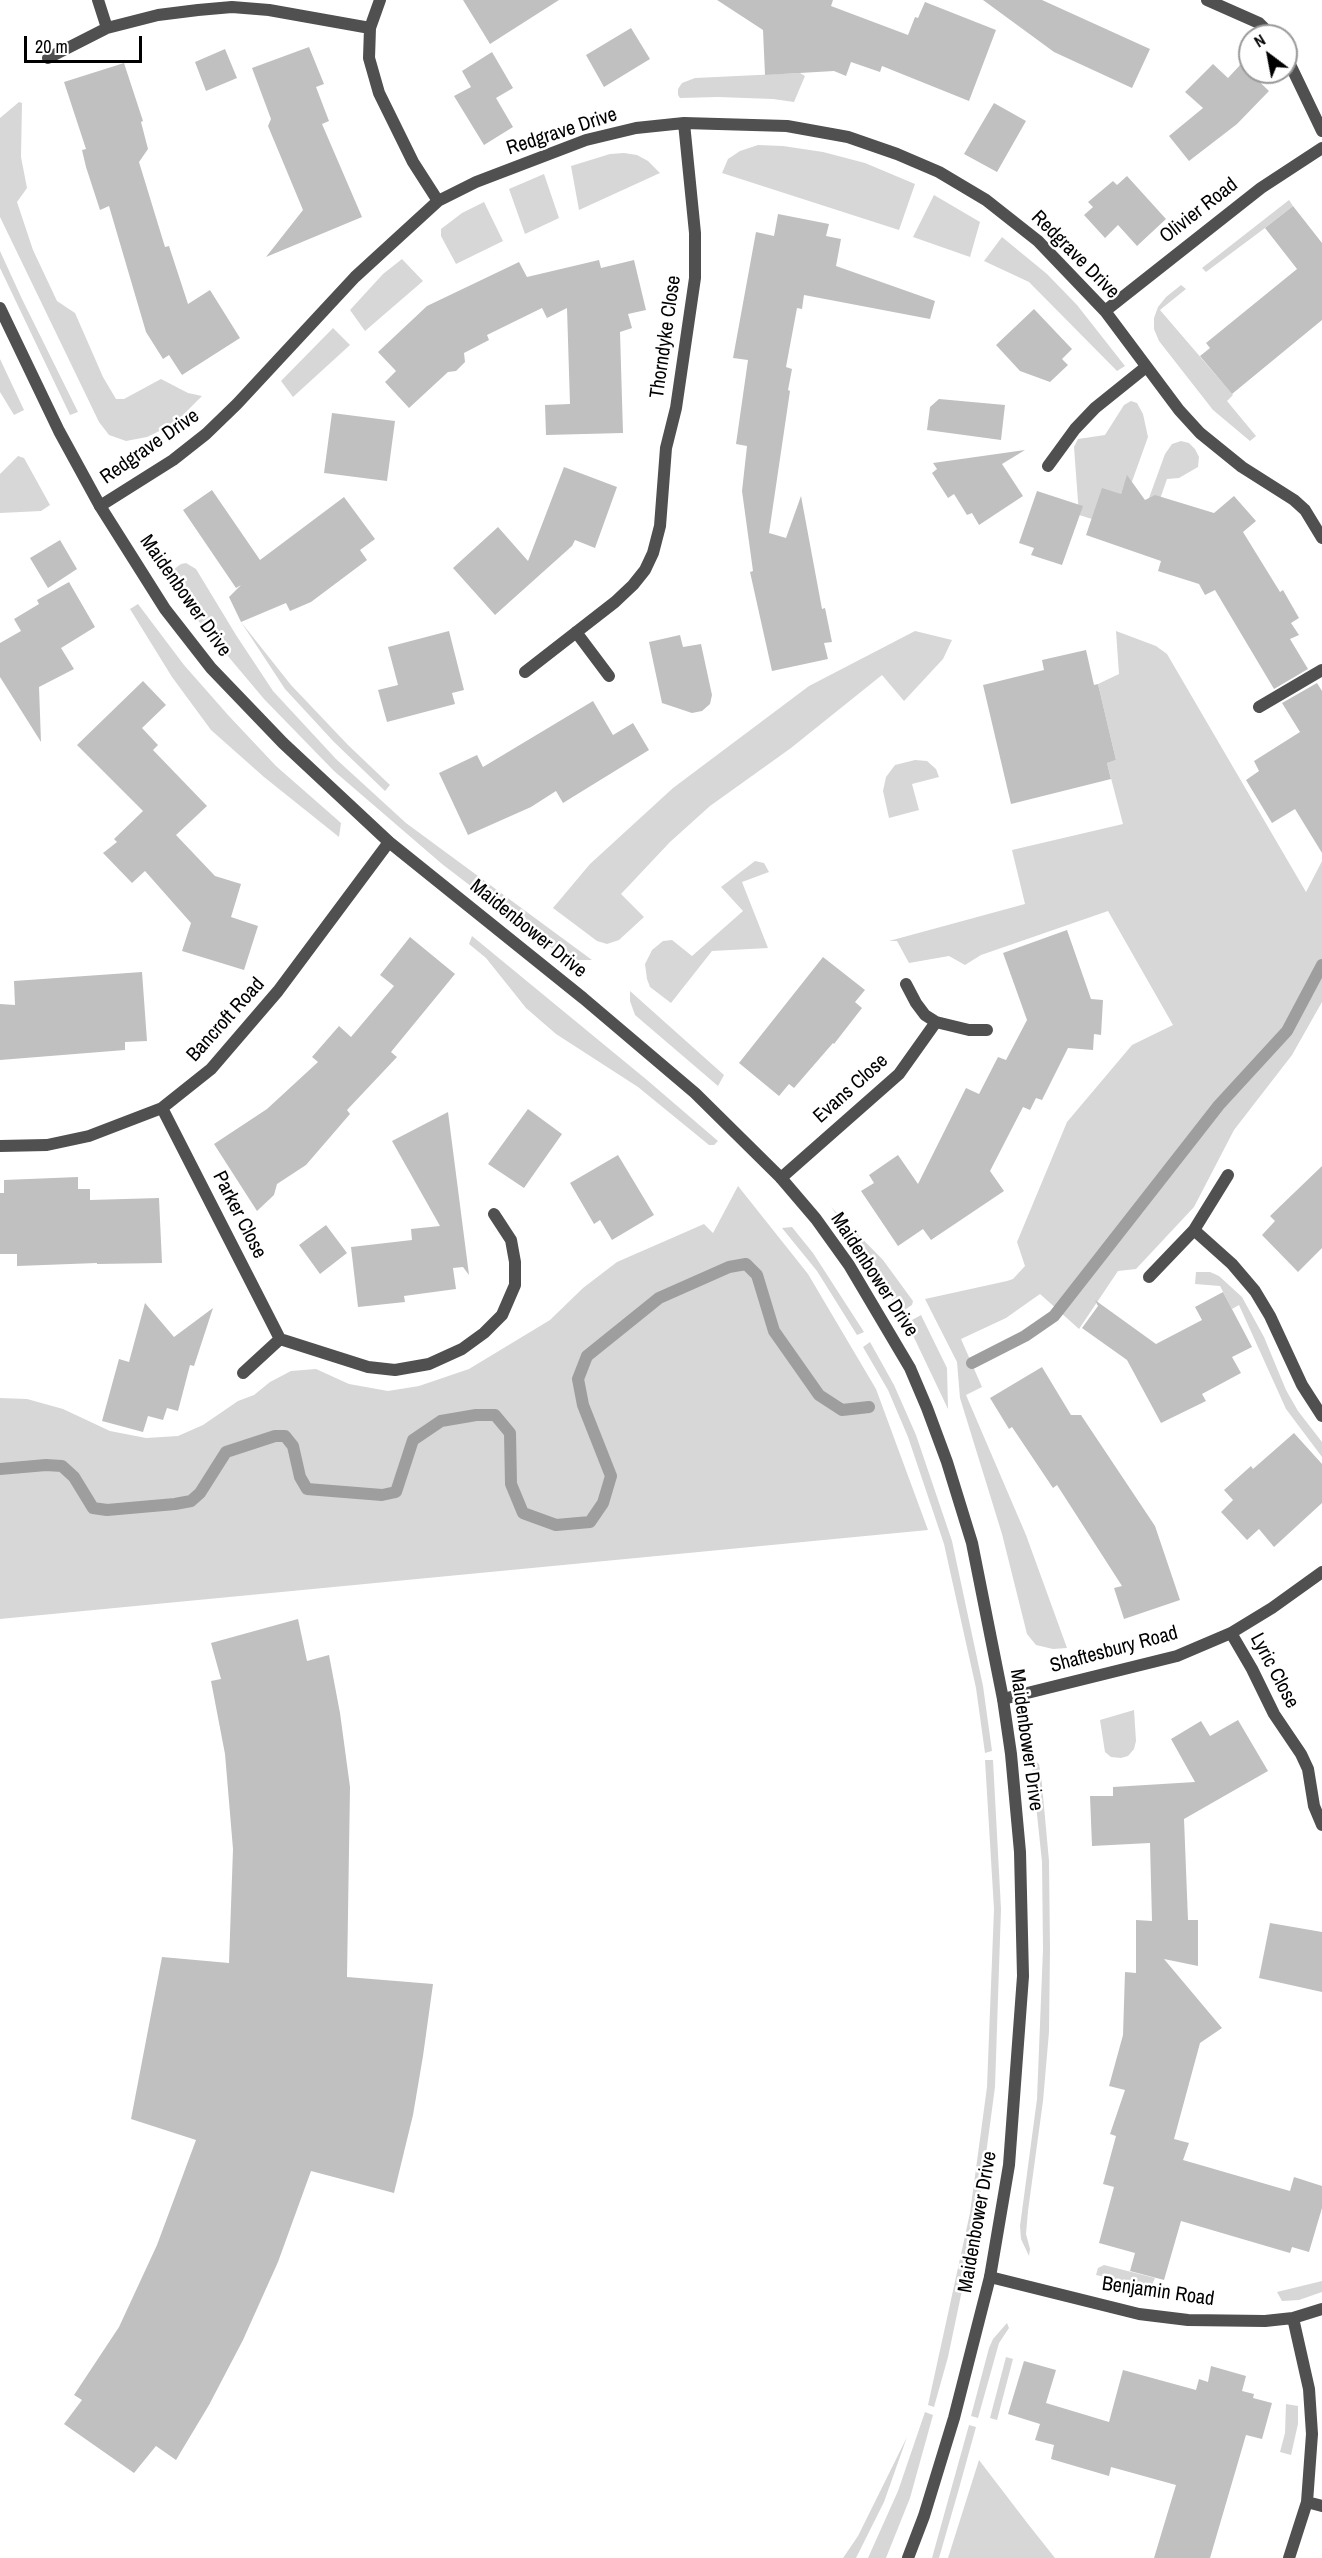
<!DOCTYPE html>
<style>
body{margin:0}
#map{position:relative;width:1322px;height:2558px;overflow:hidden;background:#fff;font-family:"Archivo Narrow",sans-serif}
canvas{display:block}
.north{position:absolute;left:1238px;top:24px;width:60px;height:60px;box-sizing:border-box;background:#fff;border:2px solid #999;border-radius:50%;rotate:328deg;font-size:16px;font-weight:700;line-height:24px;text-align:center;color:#000}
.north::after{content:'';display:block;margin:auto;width:21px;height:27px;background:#000;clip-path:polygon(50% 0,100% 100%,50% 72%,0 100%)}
.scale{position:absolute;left:24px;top:36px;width:118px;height:27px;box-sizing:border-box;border:3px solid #000;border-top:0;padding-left:8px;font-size:18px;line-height:21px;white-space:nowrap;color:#000;-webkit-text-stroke:4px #fff;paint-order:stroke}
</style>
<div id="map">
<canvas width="1322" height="2558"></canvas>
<div class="north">N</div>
<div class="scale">20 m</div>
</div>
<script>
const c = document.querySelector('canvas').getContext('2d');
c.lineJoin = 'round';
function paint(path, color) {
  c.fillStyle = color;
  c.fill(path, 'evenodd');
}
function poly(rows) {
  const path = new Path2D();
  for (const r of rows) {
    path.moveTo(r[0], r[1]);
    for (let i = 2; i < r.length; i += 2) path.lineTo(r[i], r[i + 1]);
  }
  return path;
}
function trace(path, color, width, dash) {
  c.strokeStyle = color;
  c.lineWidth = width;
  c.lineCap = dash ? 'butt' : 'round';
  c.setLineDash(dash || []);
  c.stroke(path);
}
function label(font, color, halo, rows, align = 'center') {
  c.font = font + ' "Archivo Narrow",sans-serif';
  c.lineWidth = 5;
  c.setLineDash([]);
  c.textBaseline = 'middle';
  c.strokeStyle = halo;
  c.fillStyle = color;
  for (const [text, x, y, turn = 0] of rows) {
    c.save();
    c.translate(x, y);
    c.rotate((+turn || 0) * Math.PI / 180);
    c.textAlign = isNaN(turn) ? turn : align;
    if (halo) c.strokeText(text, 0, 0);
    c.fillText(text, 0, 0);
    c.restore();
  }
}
paint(poly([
 [800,73,805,76,794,102,773,99,718,97,680,98,678,95,678,89,682,83,695,78],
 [19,102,22,103,21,157,27,188,17,202,33,250,57,301,75,313,103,377,116,399,124,399,161,379,188,393,202,396,174,424,147,437,126,441,109,435,99,422,0,217,0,118],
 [758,145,783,146,823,152,865,163,915,184,899,230,722,173,728,159,740,151],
 [624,153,637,155,648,161,660,173,579,210,571,166,610,154],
 [544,174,559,218,525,234,509,189],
 [934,195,980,222,970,257,913,237],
 [1289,200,1293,206,1265,228,1206,272,1202,268],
 [484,202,503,241,456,264,441,236,441,229,462,213],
 [1002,237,1047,274,1077,305,1125,366,1117,371,1029,282,984,261],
 [0,251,22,299,78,412,70,415,0,268],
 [402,259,423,281,365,331,350,310,383,274],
 [1181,285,1186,289,1160,310,1233,395,1227,401,1256,436,1250,441,1213,410,1159,341,1154,329,1154,318,1158,307,1166,297],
 [333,328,350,345,293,397,281,381],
 [0,359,24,410,14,415,0,392],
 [1131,401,1137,403,1143,414,1148,437,1130,487,1124,485,1121,494,1092,519,1079,515,1074,447,1078,439,1105,435,1124,405],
 [1181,441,1189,443,1195,449,1199,457,1198,467,1179,478,1167,479,1159,502,1149,498,1165,454,1172,444],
 [18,456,24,458,50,505,41,511,0,513,0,474],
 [186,563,196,569,236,635,273,691,336,759,406,823,592,960,573,960,558,953,442,864,334,771,264,699,195,617,166,575,181,564],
 [138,604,184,665,228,715,276,766,341,823,339,837,264,777,211,730,172,677,130,609],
 [241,622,291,685,348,745,390,785,385,791,334,742,285,689],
 [915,631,952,640,943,659,904,701,882,675,791,748,710,806,670,842,621,894,644,917,619,940,607,944,597,941,553,908,590,864,673,788,809,686],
 [1116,631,1156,646,1167,654,1306,892,1322,861,1322,1002,1292,1055,1234,1130,1194,1207,1136,1269,1118,1271,1079,1329,1040,1294,1006,1318,961,1339,982,1387,966,1395,1026,1535,1067,1648,1053,1649,1036,1645,1027,1634,1002,1534,960,1398,957,1362,925,1299,1007,1281,1013,1279,1025,1266,1017,1242,1067,1122,1132,1045,1173,1025,1108,911,981,955,965,965,949,956,909,963,897,941,889,941,1025,904,1012,850,1123,824,1107,763,1116,760,1098,684,1119,674],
 [915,760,927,761,936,769,939,777,912,784,919,810,889,818,883,791,886,777,895,765],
 [755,861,764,863,769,872,742,882,768,948,712,951,671,1003,650,987,647,979,645,964,652,950,663,941,672,940,692,956,743,911,721,887],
 [472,936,647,1080,718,1141,714,1145,709,1145,638,1087,556,1034,526,1008,486,958,469,944],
 [630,991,724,1075,718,1086,635,1015,630,1001],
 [738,1186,808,1274,876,1389,928,1530,0,1619,0,1398,27,1399,63,1409,110,1431,146,1438,178,1436,203,1425,238,1401,254,1395,270,1382,291,1371,316,1369,349,1384,388,1391,419,1386,469,1369,550,1320,583,1288,617,1262,704,1224,713,1233],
 [831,1207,883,1260,913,1301,912,1305,900,1313,865,1254],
 [792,1227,813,1253,864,1332,857,1335,817,1271,782,1228],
 [1196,1272,1210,1272,1219,1276,1242,1297,1264,1337,1286,1390,1298,1411,1322,1442,1322,1457,1286,1409,1239,1305,1232,1309,1220,1286,1195,1284],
 [921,1315,947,1368,948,1409,909,1327,912,1320],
 [870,1342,894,1385,916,1435,952,1541,983,1686,992,1751,985,1753,976,1688,944,1544,908,1437,888,1390,863,1347],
 [1134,1710,1136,1741,1134,1749,1128,1756,1121,1758,1111,1757,1105,1752,1100,1720],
 [1031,1757,1039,1764,1041,1774,1049,1861,1050,1949,1049,2032,1043,2101,1028,2211,1026,2234,1030,2249,1029,2256,1021,2239,1020,2226,1037,2099,1043,1949,1042,1862],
 [985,1760,993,1760,1001,1909,995,2087,978,2214,948,2357,934,2407,928,2405,970,2213,987,2087,994,1909],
 [1104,2265,1155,2278,1151,2287,1096,2275,1098,2268],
 [1322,2281,1322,2292,1299,2300,1282,2301,1277,2292],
 [1007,2323,1009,2328,999,2343,978,2418,971,2416,989,2348,993,2339],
 [1006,2357,1013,2359,997,2420,990,2418],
 [1286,2404,1298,2406,1298,2424,1291,2455,1280,2452,1285,2433],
 [925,2412,933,2415,910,2498,886,2558,868,2558,898,2491],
 [969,2425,976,2427,958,2492,939,2558,932,2558],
 [907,2437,884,2502,856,2558,843,2558,858,2536],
 [979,2460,1028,2524,1055,2558,948,2558]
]), '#d7d7d7');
trace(poly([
 [972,1363,1025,1336,1054,1316,1219,1105,1287,1031,1322,965],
 [0,1469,46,1465,62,1466,74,1477,93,1508,107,1510,175,1504,191,1501,200,1493,226,1452,275,1436,285,1436,293,1446,300,1477,307,1489,382,1495,396,1492,413,1440,441,1421,476,1415,495,1415,510,1433,511,1484,523,1513,556,1525,590,1522,603,1503,611,1476,583,1405,578,1379,587,1356,659,1298,729,1267,746,1264,757,1275,774,1331,819,1395,842,1410,869,1407]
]), '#9e9e9e', 12);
paint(poly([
 [463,0,559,0,490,44],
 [717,0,833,0,831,6,908,35,915,17,918,18,925,2,996,30,969,101,882,66,880,72,851,62,846,76,834,71,765,75,763,30],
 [983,0,1042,0,1150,49,1132,88,1054,52],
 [631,28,650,59,604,87,586,55],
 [309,47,324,84,316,87,329,121,322,124,362,217,266,257,303,210,268,126,271,119,252,68],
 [225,49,237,78,206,91,195,62],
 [492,52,513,88,496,98,513,127,484,145,454,96,471,87,462,71],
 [124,63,143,121,141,122,148,149,139,162,165,247,169,246,188,304,210,290,240,338,182,375,169,355,163,359,146,332,109,206,100,210,86,167,82,150,86,149,64,82],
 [1213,64,1228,78,1241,64,1269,91,1237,124,1189,161,1169,136,1203,108,1185,92],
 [994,103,1026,121,997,172,964,154],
 [1127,176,1166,219,1137,246,1118,225,1105,238,1084,215,1093,207,1088,202,1113,181,1117,185],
 [1293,206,1322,243,1322,320,1232,394,1200,356,1210,348,1206,343,1297,269,1265,228],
 [778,214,829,224,826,236,841,239,836,266,935,301,930,319,804,295,802,309,797,308,786,367,792,369,788,390,790,391,769,533,786,538,801,496,822,609,825,608,832,642,824,643,828,659,772,671,750,572,753,571,742,491,747,446,736,444,748,360,733,358,756,232,774,236],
 [599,260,601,268,634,260,646,310,628,314,632,328,620,332,623,433,546,435,545,405,570,404,567,308,547,318,542,308,487,335,489,340,464,353,465,362,456,371,448,372,409,408,385,382,396,371,378,352,427,306,519,262,527,277],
 [1034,309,1072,349,1062,359,1068,365,1050,382,1020,371,996,345],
 [939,399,1005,405,1001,440,927,430,930,407],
 [332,413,395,421,387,481,324,473],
 [1025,450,1002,464,1023,496,979,525,972,513,967,515,954,494,948,498,932,473,937,469,933,463],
 [564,467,617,487,595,548,575,540,572,546,495,615,453,568,498,527,528,561],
 [1127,475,1145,500,1155,495,1214,513,1234,496,1256,521,1243,532,1280,592,1283,590,1299,618,1291,623,1299,635,1290,639,1308,669,1274,689,1215,590,1205,595,1199,584,1158,571,1161,561,1086,535,1102,488,1121,494],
 [212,490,260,560,344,497,375,539,360,550,367,560,311,602,290,611,286,603,241,622,229,597,241,585,236,588,183,510],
 [1037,491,1083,506,1062,565,1031,555,1034,548,1019,543],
 [60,540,77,569,48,588,30,558],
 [69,582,95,627,61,648,74,669,39,687,41,742,0,677,0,643,21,631,14,619,39,604,37,600],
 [449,631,464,690,452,693,455,704,387,722,378,690,398,685,388,647],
 [680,635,683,647,701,644,712,695,710,704,702,711,692,713,662,703,649,642],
 [1086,650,1094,685,1098,684,1116,760,1107,763,1111,779,1011,804,983,685,1044,670,1042,660],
 [143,681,166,705,142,728,158,745,153,750,207,806,176,835,215,876,241,884,231,917,258,926,244,970,182,951,191,923,145,871,132,883,103,853,117,842,114,839,143,811,77,745],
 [1317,683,1322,691,1322,853,1295,809,1272,823,1246,780,1259,771,1254,761,1300,732,1282,703],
 [593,701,613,735,633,723,649,750,563,803,556,791,531,807,468,835,439,773,477,755,483,767],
 [1067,930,1091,999,1103,1000,1101,1035,1094,1034,1093,1050,1068,1048,1042,1100,1036,1098,1030,1110,1023,1107,990,1171,1004,1191,931,1240,923,1229,898,1246,861,1191,874,1183,869,1175,898,1155,918,1184,966,1088,979,1094,998,1057,1006,1060,1027,1020,1003,953],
 [410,937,455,974,391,1052,397,1057,347,1110,350,1114,306,1165,277,1184,274,1195,257,1211,214,1144,267,1109,318,1062,312,1057,339,1026,351,1037,394,986,380,975],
 [823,957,865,990,855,1002,862,1008,834,1044,833,1043,794,1088,789,1084,779,1096,739,1063],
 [142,972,147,1041,125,1042,125,1050,0,1060,0,1004,15,1005,14,981],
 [528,1109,562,1134,524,1188,488,1164],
 [448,1112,469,1275,463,1267,453,1268,456,1289,404,1296,405,1302,358,1307,351,1247,412,1240,411,1229,440,1226,392,1141],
 [618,1155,654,1215,612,1240,600,1220,594,1224,570,1183],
 [1322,1166,1322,1248,1298,1272,1262,1235,1275,1221,1270,1216],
 [78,1177,78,1189,90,1189,90,1200,159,1198,162,1263,97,1264,97,1263,17,1266,17,1254,0,1254,0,1193,4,1193,4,1180],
 [326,1225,347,1253,320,1274,299,1245],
 [1223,1292,1252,1347,1232,1357,1241,1373,1202,1394,1206,1401,1161,1423,1127,1360,1082,1328,1098,1306,1095,1300,1156,1344,1202,1320,1195,1307],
 [145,1303,174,1337,213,1308,194,1366,190,1365,178,1411,167,1408,163,1420,148,1416,143,1432,102,1421,119,1359,129,1362],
 [1042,1367,1071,1415,1081,1415,1155,1526,1180,1600,1124,1619,1114,1588,1122,1586,1057,1485,1053,1488,1012,1427,1009,1429,990,1398],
 [1294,1433,1322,1464,1322,1503,1274,1547,1259,1529,1247,1540,1221,1512,1233,1500,1224,1490,1251,1466,1253,1469],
 [298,1619,307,1661,329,1655,340,1713,350,1787,347,1977,433,1984,423,2056,413,2115,394,2193,311,2171,278,2262,243,2340,209,2405,176,2460,156,2446,134,2473,64,2424,82,2400,74,2395,119,2327,157,2245,196,2140,131,2119,162,1957,229,1963,233,1849,225,1754,211,1681,221,1679,211,1643],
 [1238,1720,1268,1771,1184,1819,1188,1920,1198,1920,1198,1966,1164,1959,1222,2028,1200,2043,1174,2139,1189,2143,1183,2160,1290,2191,1294,2177,1322,2186,1322,2208,1309,2252,1292,2247,1290,2253,1181,2221,1164,2280,1130,2271,1135,2253,1099,2243,1114,2187,1103,2184,1116,2136,1110,2134,1125,2090,1109,2086,1123,2035,1125,1972,1136,1973,1136,1920,1152,1921,1150,1843,1092,1846,1090,1796,1113,1796,1113,1787,1195,1782,1171,1739,1201,1721,1210,1736],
 [1270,1923,1322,1932,1322,1992,1259,1978],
 [1024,2361,1056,2370,1046,2403,1109,2422,1123,2370,1196,2390,1199,2379,1208,2382,1211,2366,1246,2376,1242,2391,1254,2394,1253,2398,1272,2403,1262,2439,1246,2435,1210,2558,1154,2558,1176,2485,1111,2467,1109,2476,1051,2459,1054,2445,1035,2440,1040,2424,1008,2414]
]), '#c0c0c0');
trace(poly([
 [98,0,107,28],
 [380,0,370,28,369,58,379,93,413,162,438,201],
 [1207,0,1259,23,1272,36],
 [1286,56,1322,131],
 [48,58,107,28,158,15,198,10,232,7,269,10,370,28],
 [1105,311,1261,188,1322,148],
 [1048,466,1075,429,1095,408,1146,367],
 [100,506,173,460,206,434,237,404,355,277,438,201,476,182,586,140,636,128,684,123,787,126,848,137,897,154,939,172,986,200,1038,241,1105,311,1179,410,1200,433,1242,467,1294,500,1305,510,1322,538],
 [576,632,609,676],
 [525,672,615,602,633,585,645,570,653,553,660,526,666,448,676,408,695,278,695,233,684,123],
 [1259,707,1322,670],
 [906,984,916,1003,925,1015,936,1022,969,1030,987,1030],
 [162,1108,280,1339],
 [0,1146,47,1145,89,1136,162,1108,211,1069,278,991,389,842],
 [781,1178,899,1074,936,1022],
 [1194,1230,1232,1264,1255,1291,1270,1316,1302,1385,1322,1416],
 [1149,1277,1194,1230,1228,1175],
 [243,1373,280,1339,368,1367,395,1370,429,1364,462,1349,484,1333,502,1315,515,1285,515,1262,511,1240,494,1214],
 [1231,1633,1252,1669,1274,1714,1301,1754,1308,1769,1314,1806,1322,1825],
 [1003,1699,1177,1656,1231,1633,1272,1608,1322,1572],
 [990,2277,1139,2314,1188,2320,1265,2321,1293,2318,1322,2309],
 [1307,2502,1322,2506],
 [1289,2558,1307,2502,1312,2434,1309,2389,1293,2318]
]), '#505050', 12);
trace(poly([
 [0,308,59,431,100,506,165,609,211,668,283,743,389,842,583,998,695,1093,781,1178,816,1219,849,1265,910,1368,927,1408,947,1462,972,1543,1003,1699,1011,1754,1020,1852,1023,1976,1009,2165,990,2277,954,2418,924,2516,908,2558]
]), '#505050', 12);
label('20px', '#000', '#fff', [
 ["Redgrave Drive",562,132,-18],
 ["Olivier Road",1199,211,-38],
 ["Redgrave Drive",1075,255,45],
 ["Thorndyke Close",666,337,-82],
 ["Redgrave Drive",150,447,-35],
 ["Maidenbower Drive",185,596,55],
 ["Maidenbower Drive",528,929,39],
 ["Bancroft Road",226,1020,-48],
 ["Evans Close",851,1089,-42],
 ["Parker Close",239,1215,63],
 ["Maidenbower Drive",874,1275,57],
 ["Shaftesbury Road",1114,1650,-15],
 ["Lyric Close",1274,1671,62],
 ["Maidenbower Drive",1026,1740,82],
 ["Maidenbower Drive",978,2222,-80],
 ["Benjamin Road",1158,2292,8]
]);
</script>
